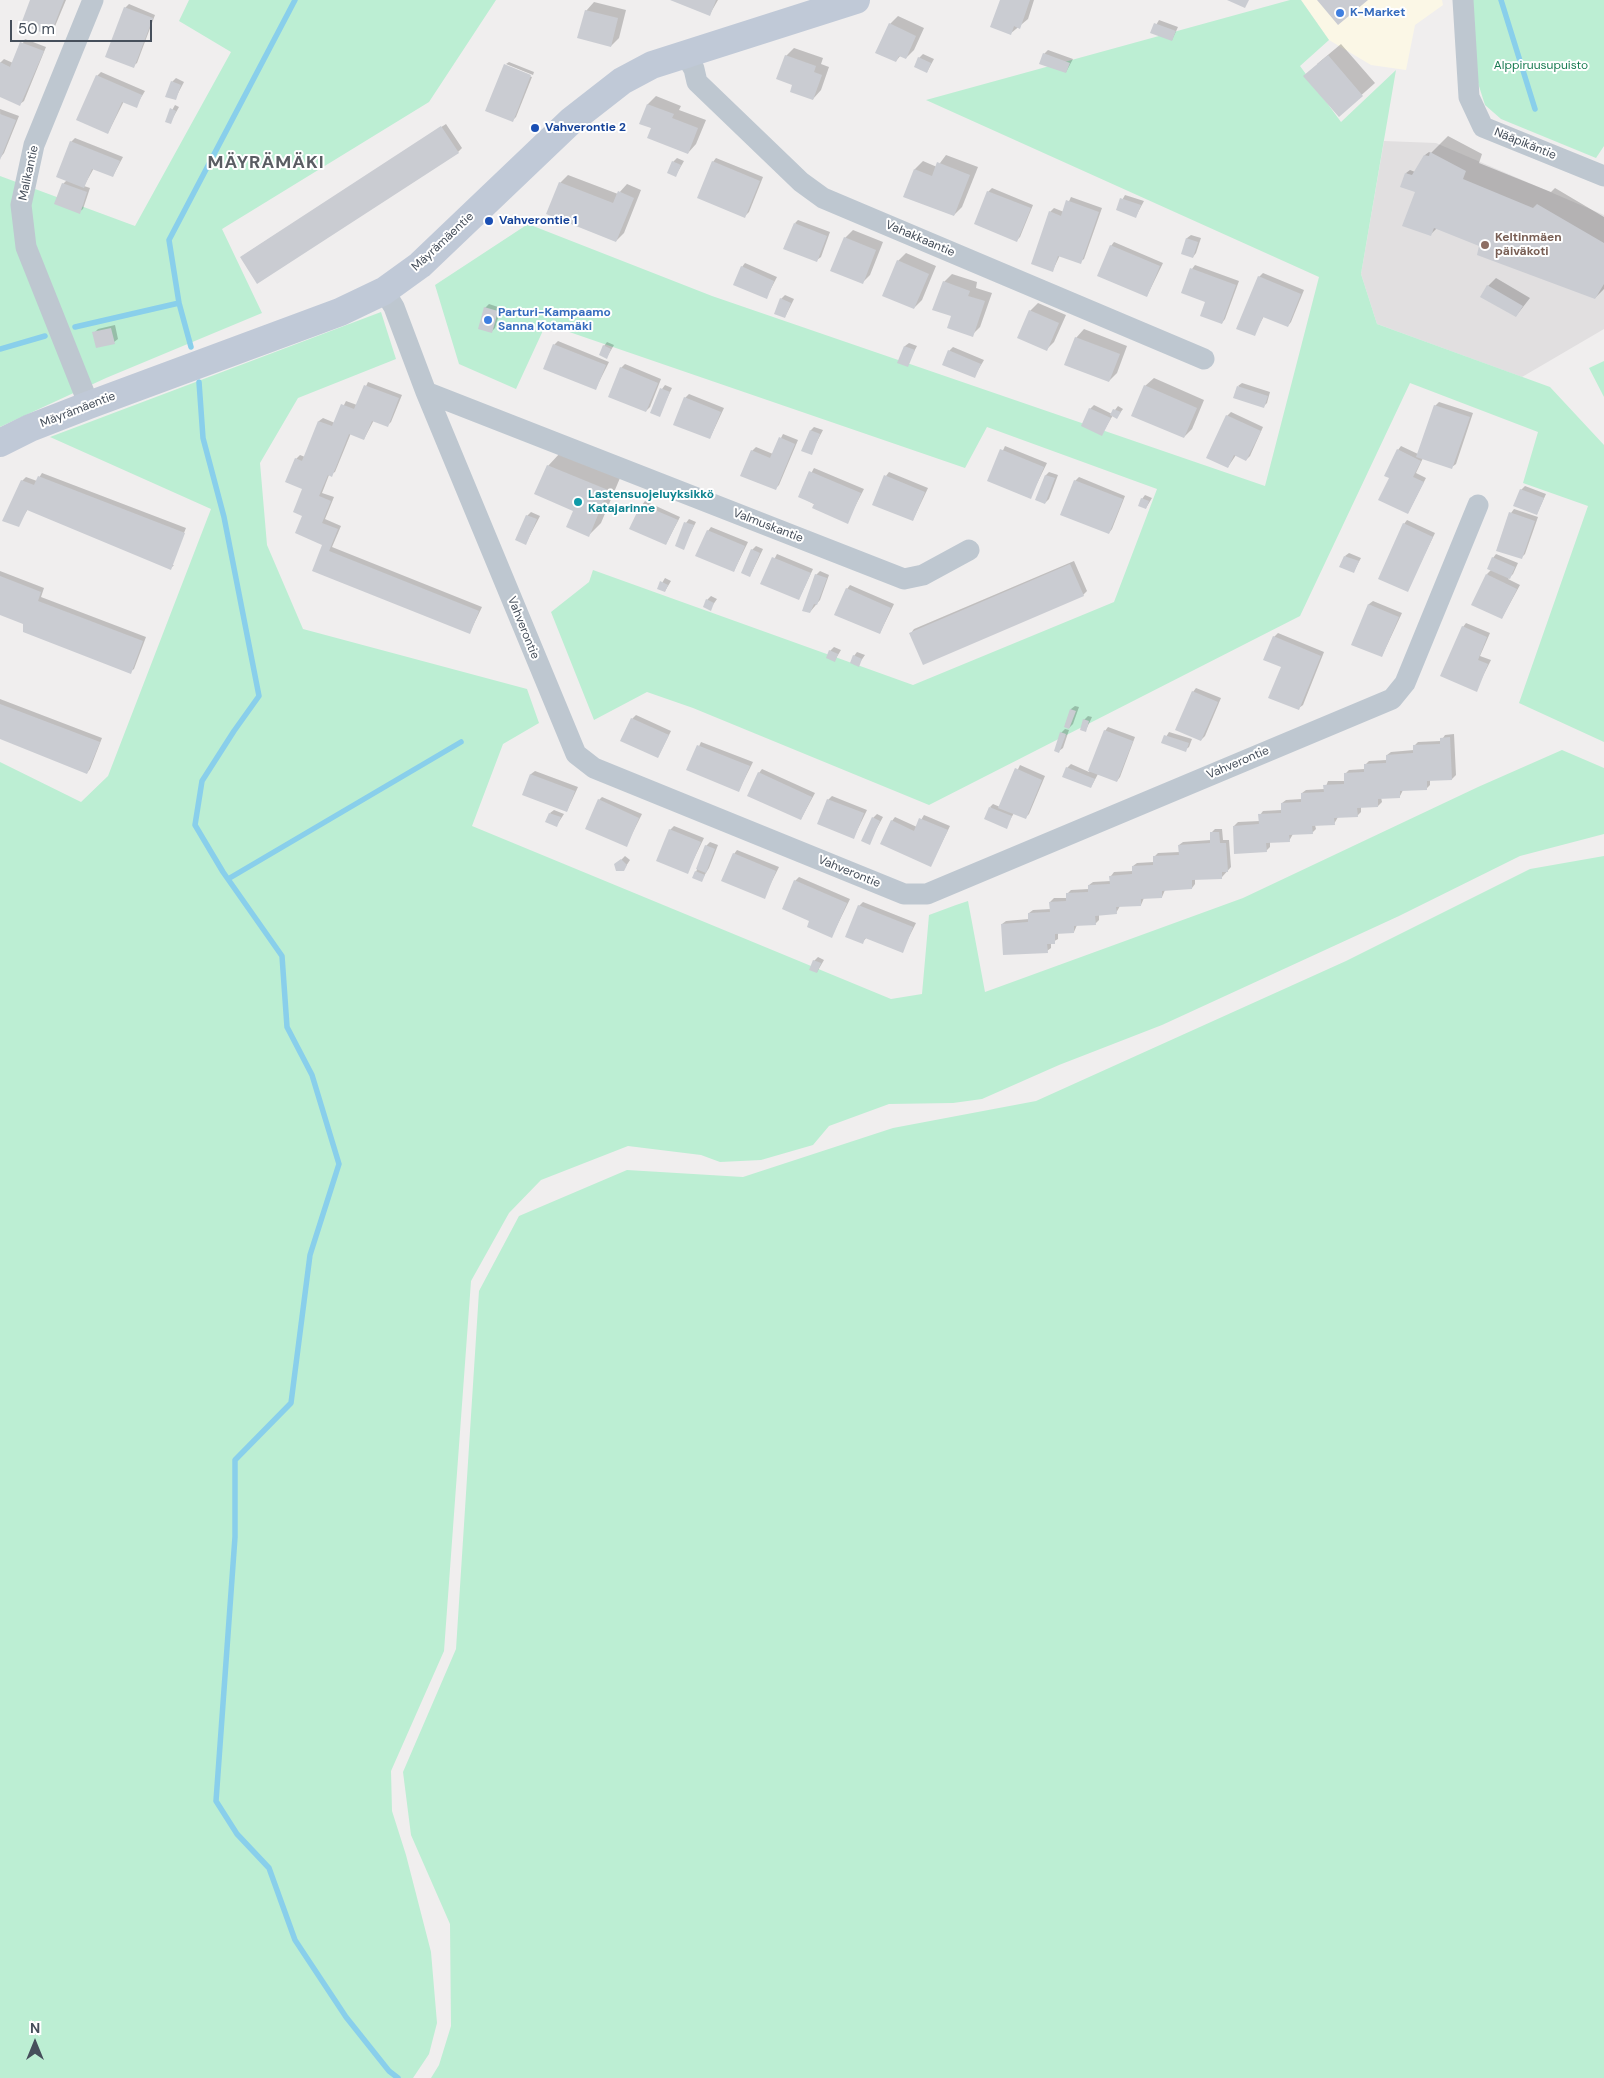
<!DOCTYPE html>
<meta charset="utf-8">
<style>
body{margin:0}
#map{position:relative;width:1604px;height:2078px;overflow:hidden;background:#f0eeee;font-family:"DM Sans",sans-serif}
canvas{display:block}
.north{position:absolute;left:10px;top:2018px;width:50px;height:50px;-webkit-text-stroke:4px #fff;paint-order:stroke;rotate:0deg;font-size:14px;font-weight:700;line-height:20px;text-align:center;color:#464f5b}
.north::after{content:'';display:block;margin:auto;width:18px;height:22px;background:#464f5b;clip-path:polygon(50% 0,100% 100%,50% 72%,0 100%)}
.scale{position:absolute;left:10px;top:20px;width:142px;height:22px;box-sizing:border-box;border:2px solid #464f5b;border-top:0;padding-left:6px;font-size:15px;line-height:18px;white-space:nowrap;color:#464f5b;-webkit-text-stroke:4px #fff;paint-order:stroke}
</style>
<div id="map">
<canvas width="1604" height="2078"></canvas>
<div class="north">N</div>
<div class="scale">50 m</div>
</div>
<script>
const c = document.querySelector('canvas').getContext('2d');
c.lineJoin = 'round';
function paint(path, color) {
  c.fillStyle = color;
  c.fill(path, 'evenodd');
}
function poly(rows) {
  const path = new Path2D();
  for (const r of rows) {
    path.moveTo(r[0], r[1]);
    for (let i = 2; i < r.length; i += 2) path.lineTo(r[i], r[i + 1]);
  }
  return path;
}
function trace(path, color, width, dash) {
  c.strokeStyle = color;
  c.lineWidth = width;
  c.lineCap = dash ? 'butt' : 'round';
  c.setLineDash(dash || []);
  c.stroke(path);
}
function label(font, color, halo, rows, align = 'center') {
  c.font = font + ' "DM Sans",sans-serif';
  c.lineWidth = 4;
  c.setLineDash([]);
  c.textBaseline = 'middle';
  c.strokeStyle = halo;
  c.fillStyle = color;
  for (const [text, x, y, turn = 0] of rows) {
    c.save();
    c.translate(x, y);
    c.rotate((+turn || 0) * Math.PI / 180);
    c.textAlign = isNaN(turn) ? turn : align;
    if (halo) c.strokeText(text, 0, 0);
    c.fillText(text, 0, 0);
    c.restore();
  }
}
paint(poly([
 [1301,0,1442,0,1443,5,1415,25,1406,70,1371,65,1329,40]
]), '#fbf7e6');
paint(poly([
 [1384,141,1436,143,1604,215,1604,329,1522,377,1377,324,1361,274]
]), '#e1dfe0');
paint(poly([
 [189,0,496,0,429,102,222,229,262,313,106,378,0,427,0,176,135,226,231,52,179,21],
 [1290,0,1301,0,1329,40,1300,66,1341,122,1396,70,1361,274,1377,324,1550,387,1604,445,1604,742,1519,703,1588,506,1523,483,1538,432,1410,383,1300,616,929,805,693,708,647,692,594,720,551,612,589,582,593,570,913,685,1114,602,1157,489,987,427,965,468,546,324,516,389,459,364,435,285,528,224,712,296,1265,486,1319,277,926,100],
 [1472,0,1604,0,1604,146,1596,158,1501,119,1485,105,1478,83],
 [381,312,396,359,298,398,260,463,267,545,303,629,527,689,539,723,503,744,472,826,891,999,922,994,929,915,956,905,968,901,985,992,1243,898,1478,787,1562,750,1604,768,1604,834,1520,856,1399,916,1162,1025,1059,1065,982,1099,953,1103,889,1104,829,1126,813,1145,761,1160,720,1162,701,1155,628,1146,541,1180,509,1213,471,1281,444,1651,391,1771,392,1811,406,1855,431,1952,437,2023,429,2054,413,2078,0,2078,0,762,81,802,108,776,211,509,50,437],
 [1604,361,1604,397,1589,368],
 [1604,856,1604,2078,431,2078,439,2065,451,2026,450,1924,411,1835,403,1772,456,1649,479,1291,519,1216,627,1170,743,1177,893,1128,1036,1101,1346,961,1530,869]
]), '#bceed3');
paint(poly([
 [32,0,66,0,53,31,50,35],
 [673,0,718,0,710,14],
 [1001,0,1034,0,1028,19,1010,34],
 [594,2,626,10,619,38,611,46,586,11],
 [129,4,155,15,137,63,133,66,125,8],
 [898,16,924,28,914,50,906,58,901,55,896,61,890,24],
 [1159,20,1178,27,1172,40,1152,32],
 [25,39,46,47,24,101,20,104,0,96,0,63,4,59,13,63],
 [1341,44,1375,83,1339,115,1317,64],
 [794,48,823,58,821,64,829,67,821,90,813,99,794,84,786,56],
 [1048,50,1073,59,1066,72,1044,54],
 [923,54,934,59,927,72,919,58],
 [509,62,534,72,533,75,506,64],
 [505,66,532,77,516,117,513,120],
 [101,72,145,91,136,106,124,101,108,133,97,76],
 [176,78,184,82,175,99,172,82],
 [656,96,681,106,679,110,706,120,696,144,688,153,652,128,641,123,648,104],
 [175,105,179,107,170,123,166,121],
 [0,109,19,116,4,153,1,157],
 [446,124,462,148,458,152,241,257],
 [1448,136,1482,154,1479,163,1551,192,1555,188,1604,217,1604,289,1595,298,1481,245,1437,228,1430,235,1417,192,1406,173,1410,170,1415,172,1425,155,1429,152,1431,153],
 [75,138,123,157,113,176,94,168,84,186,90,188,83,209,79,212,63,184,67,180,71,142],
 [946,155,978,167,962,207,954,215,905,196,915,169,923,161,937,167],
 [677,158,684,161,676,175,673,162],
 [716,158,763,177,749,212,745,216,713,162],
 [568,175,618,194,627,184,641,190,624,233,616,241,560,183],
 [992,188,1033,205,1020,237,1017,240,976,224,988,192],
 [1125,195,1144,201,1136,216,1117,209],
 [1071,197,1102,208,1084,259,1080,262,1060,255,1053,270,1050,212,1054,208,1064,212],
 [798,220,830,232,821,257,817,260,795,223],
 [853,230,883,242,870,275,862,283,845,238],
 [1191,235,1201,238,1196,253,1193,257,1182,253,1187,238],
 [1114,242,1163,263,1147,296,1111,246],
 [906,253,936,266,922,300,914,308,898,261],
 [745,263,777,277,766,298,742,267],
 [1195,265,1239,281,1225,319,1222,323,1206,301,1192,269],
 [1263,273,1304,290,1291,322,1288,326,1264,316,1254,335,1259,277],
 [952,274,977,282,976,288,992,293,980,327,972,335,944,282],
 [1496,278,1530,298,1516,316,1488,286],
 [785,295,794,299,785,317,781,299],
 [1038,303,1066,315,1054,342,1046,350,1030,311],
 [489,304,501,308,495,328,491,332,485,308],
 [115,325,118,339,114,342,94,333,98,329],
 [1084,329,1127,346,1117,373,1109,381,1076,338],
 [558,341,609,362,596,388,554,345],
 [607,342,614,345,607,357,604,346],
 [909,343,917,346,907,365,905,346],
 [953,347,984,360,974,377,949,351],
 [625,364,661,379,650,407,646,411,621,368],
 [1154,378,1204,400,1192,429,1184,437,1145,386],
 [368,382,402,395,391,422,387,426,374,420,364,439,351,433,335,472,329,475,322,493,334,497,325,519,341,526,332,547,482,607,470,632,314,570,324,544,303,515,304,488,296,459,300,455,305,457,319,421,323,418,335,423,346,401,357,405],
 [1242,383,1270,392,1267,403,1263,407,1238,386],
 [665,385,672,388,659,415,662,389],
 [689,394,724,408,710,438,685,398],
 [1439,402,1473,413,1456,464,1452,467,1423,458,1416,473,1426,478,1408,513,1398,450,1401,446,1418,454,1435,406],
 [1094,405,1112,414,1118,406,1123,409,1117,417,1113,415,1102,434,1090,409],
 [1231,412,1263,427,1250,456,1246,460,1236,455,1228,467,1227,416],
 [814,427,823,430,811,453,811,430],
 [783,434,798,440,779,485,775,489,752,451,756,447,773,454],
 [1005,446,1047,463,1030,498,989,481],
 [560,453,620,478,601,523,589,535,548,466],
 [814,468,864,489,847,522,799,496],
 [889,472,928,488,913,520,886,476],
 [1049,472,1058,475,1049,499,1045,503,1046,475],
 [42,473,186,528,171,565,174,565,171,568,28,509,18,525,22,481,26,477,37,481],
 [1079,477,1125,496,1112,529,1109,533,1075,481],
 [1525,486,1546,494,1537,514,1521,490],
 [1145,495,1152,498,1146,508,1142,499],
 [645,501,680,517,666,544,642,505],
 [1514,509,1538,517,1525,554,1521,558,1497,550,1511,513],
 [531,512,540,516,526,543,527,516],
 [689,519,696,522,683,548,686,523],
 [1407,520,1435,533,1407,591,1404,524],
 [711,527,748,542,734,571,708,531],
 [756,546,763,549,750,576,752,550],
 [1349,553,1361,558,1354,571,1345,556],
 [777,554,813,569,799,599,762,583],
 [1496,554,1518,563,1513,574,1508,579,1520,585,1502,618,1487,574,1491,570,1493,558],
 [1074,561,1087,591,1083,595,911,633,914,629],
 [0,571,44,588,41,597,146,637,134,669,130,672,25,623,0,614],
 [820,571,829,575,820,600,810,612,816,575],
 [665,578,671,581,665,591,659,588],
 [850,585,894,604,880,633,847,589],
 [711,596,717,599,710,609,707,600],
 [1373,601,1402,613,1382,656,1353,644,1369,604],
 [1466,623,1490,633,1480,656,1491,660,1476,690,1463,627],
 [1278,633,1324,652,1303,705,1299,708,1282,667,1274,637],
 [834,647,841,650,835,660,830,651],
 [857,652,865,655,858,665,854,656],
 [1196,688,1221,698,1205,736,1201,740,1193,692],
 [0,699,102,738,90,769,87,773,0,738],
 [1075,706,1079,707,1073,724,1069,728,1065,726,1071,709],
 [636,715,671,731,658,757,632,719],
 [1088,716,1092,717,1086,730,1084,720],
 [1108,727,1135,737,1120,777,1117,781,1098,774,1091,787,1067,768,1071,764,1089,772,1105,731],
 [1065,729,1069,730,1063,748,1059,751,1061,733],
 [1169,732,1192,739,1189,747,1185,750,1163,742],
 [1454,734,1456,775,1452,779,1430,779,1430,785,1427,788,1403,790,1400,796,1381,797,1382,802,1378,806,1361,807,1361,812,1357,816,1338,817,1334,824,1315,825,1316,829,1312,833,1293,834,1289,841,1270,842,1270,847,1266,851,1234,826,1238,822,1260,821,1260,815,1263,811,1282,810,1282,803,1286,800,1302,799,1302,793,1306,790,1325,789,1328,781,1345,781,1345,774,1349,770,1365,769,1365,765,1369,761,1387,760,1387,755,1391,752,1414,750,1414,746,1418,742,1441,741,1445,735],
 [701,742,753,762,739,790,688,770],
 [1020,765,1045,776,1029,814,1025,818,1014,813,1006,827,990,807,993,804,1000,807],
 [762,769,815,793,801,819,759,773],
 [535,771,578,787,567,811,524,795,531,774],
 [832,796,867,810,854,837,828,800],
 [602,797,642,814,626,846,599,800],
 [554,810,564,814,557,825,550,813],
 [877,814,883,817,869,843,873,818],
 [924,815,950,826,931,865,892,821,895,817,917,827],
 [674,826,704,838,687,873,670,830],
 [1215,829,1222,829,1223,840,1229,840,1231,867,1222,877,1195,879,1195,884,1192,888,1165,890,1162,897,1144,898,1141,905,1120,906,1116,913,1099,914,1099,920,1095,924,1077,925,1074,932,1058,933,1058,939,1051,943,1051,948,1047,951,1002,924,1006,921,1029,919,1029,913,1033,910,1051,909,1050,902,1054,898,1067,898,1067,894,1071,890,1089,889,1089,885,1093,882,1111,881,1111,876,1114,872,1133,871,1133,866,1137,863,1154,862,1154,857,1158,853,1180,852,1179,845,1183,842,1211,840,1211,833],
 [710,842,718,845,709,868,701,881,696,872,706,846],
 [737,850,779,867,764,897,734,854],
 [625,856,630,860,624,869,620,861],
 [799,877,850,899,832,936,811,920,795,881],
 [863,902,916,923,902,951,867,937,862,943,859,906],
 [818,957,824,960,817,972,814,961]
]), '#0003');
trace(poly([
 [1501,0,1535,109],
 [75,327,179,303],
 [191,347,179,303,169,240,295,0],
 [0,349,45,336],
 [199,382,203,438,224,517,259,696,234,731,202,781,195,825,223,872,282,956,287,1027,312,1075,339,1164,310,1255,291,1403,235,1460,235,1537,216,1801,237,1834,269,1868,295,1940,346,2017,389,2071,398,2078],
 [228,879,461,742]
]), '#89cfeb', 5.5);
paint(poly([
 [30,0,64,0,50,36,21,24],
 [670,0,716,0,710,16],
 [1000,0,1030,0,1020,29,1014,26,1011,35,990,27],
 [1227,0,1249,0,1245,8],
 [1317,0,1368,0,1338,25],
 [124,7,153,18,134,68,105,57],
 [585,10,618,18,611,47,577,38],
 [889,23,916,36,906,59,899,56,896,62,875,53],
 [1154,23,1176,31,1172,41,1150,33],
 [20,42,44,51,20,106,0,97,0,62,10,67],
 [1043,53,1070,63,1066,73,1039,64],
 [785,55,816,66,814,72,822,75,813,100,790,92,792,85,776,79],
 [1328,55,1363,96,1339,117,1303,76],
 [918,57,931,63,927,73,914,67],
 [504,64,531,75,513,122,485,111],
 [96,75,142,95,137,108,122,102,108,134,76,120],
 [171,81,181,85,176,100,165,97],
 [647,104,674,114,672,118,698,128,688,154,647,138,651,128,639,124],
 [170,108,176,111,171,124,165,122],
 [0,114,16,120,0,160],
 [441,126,459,153,257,284,240,257],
 [70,141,120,161,113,177,92,169,84,188,56,177],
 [1430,152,1466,171,1463,179,1533,208,1537,204,1604,243,1604,284,1595,299,1477,255,1479,246,1434,228,1431,236,1402,226,1415,192,1400,187,1405,173,1412,175,1424,155,1429,156],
 [672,161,681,165,676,177,667,173],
 [712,161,760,181,745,218,697,198],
 [937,162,970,175,954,216,903,197,914,169,932,176],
 [559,182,613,203,618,191,634,198,616,242,546,214],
 [62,183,87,192,80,214,54,204],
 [987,191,1031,208,1017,242,974,224],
 [1120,198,1141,205,1136,218,1116,210],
 [1066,200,1099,212,1081,264,1058,256,1053,272,1031,264,1049,211,1061,216],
 [794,223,827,236,817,262,783,249],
 [844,237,876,250,863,284,830,271],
 [1186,238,1198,242,1193,258,1181,254],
 [1110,245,1160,266,1147,297,1097,276],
 [897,260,929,274,914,309,882,296],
 [741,266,774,281,767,299,733,285],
 [1190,268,1236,285,1222,324,1200,316,1205,302,1181,293],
 [1258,276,1301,294,1288,327,1263,317,1255,336,1236,329],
 [943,281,970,291,968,296,985,301,973,337,947,328,951,316,932,310],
 [1487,285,1523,306,1516,317,1480,297],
 [780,298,791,303,785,318,774,314],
 [484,307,498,311,492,333,478,329],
 [1029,310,1059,323,1047,351,1017,338],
 [111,328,115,344,96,348,92,332],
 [1075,337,1120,354,1109,382,1064,365],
 [553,344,606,365,596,390,543,369],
 [603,345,611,349,607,359,599,355],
 [904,346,915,350,908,367,897,363],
 [948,350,981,364,975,378,942,365],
 [620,367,658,383,646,412,608,397],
 [364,385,399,398,388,427,372,421,364,440,349,434,332,477,328,475,319,496,331,501,322,523,338,529,329,551,479,611,470,634,312,571,322,545,295,533,302,516,293,512,302,489,285,482,295,458,302,461,318,421,332,426,341,404,354,409],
 [1144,385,1197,408,1184,438,1131,416],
 [1237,386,1268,396,1264,408,1233,398],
 [660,388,670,392,660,417,650,413],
 [684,397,721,412,710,439,673,425],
 [1434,405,1470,417,1452,469,1416,457],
 [1089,408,1111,418,1102,436,1081,426],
 [1113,409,1121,412,1117,419,1110,415],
 [1226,415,1261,431,1246,461,1234,455,1228,468,1206,458],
 [810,430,820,434,812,455,801,451],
 [779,437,795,444,776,490,740,476,751,450,770,458],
 [1000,449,1044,467,1031,499,987,481],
 [1397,449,1421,461,1413,477,1424,482,1408,514,1378,500,1389,478,1384,476],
 [547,465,608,490,589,537,566,527,573,511,534,494],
 [809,471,861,493,848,524,812,508,814,504,798,497],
 [884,475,925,492,913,521,872,505],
 [1045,475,1055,478,1045,504,1035,500],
 [38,476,185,533,171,570,27,510,19,527,2,521,21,480,34,485],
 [1074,480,1123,499,1109,534,1060,515],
 [1520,489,1544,498,1537,515,1513,506],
 [1141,498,1149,501,1146,509,1138,506],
 [641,504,678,520,666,545,629,529],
 [1509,512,1535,521,1522,559,1496,551],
 [526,515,537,519,526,545,515,540],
 [684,522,694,525,684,550,675,546],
 [1403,523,1433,537,1408,592,1378,579],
 [707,530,745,546,734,572,695,556],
 [751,549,760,553,750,577,741,573],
 [1344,556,1359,561,1354,573,1339,567],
 [772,557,811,573,799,600,760,584],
 [1492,557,1515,567,1510,579,1487,569],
 [1070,564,1084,596,923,665,909,633],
 [815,574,827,578,817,605,814,604,810,613,802,611],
 [1486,574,1517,589,1502,619,1471,605],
 [0,576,41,592,38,601,143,641,131,674,23,632,23,624,0,615],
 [660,581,668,585,665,592,657,589],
 [846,588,891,608,880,634,834,615],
 [706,599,714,603,711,611,703,607],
 [1368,604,1399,617,1382,657,1351,645],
 [1462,626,1487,637,1478,660,1488,664,1477,692,1440,676],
 [1273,636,1321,656,1299,710,1268,698,1281,667,1263,660],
 [829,650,838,654,835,662,826,658],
 [853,655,862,659,859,667,850,663],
 [1192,691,1218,702,1201,741,1175,730],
 [0,704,100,742,87,774,0,739],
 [1070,709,1076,711,1069,729,1064,727],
 [631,718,669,735,658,758,620,741],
 [1083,719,1089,721,1086,732,1080,730],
 [1104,730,1133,741,1117,782,1088,771],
 [1060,732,1066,734,1059,753,1054,751],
 [1164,735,1189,743,1186,752,1161,743],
 [1450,737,1452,780,1427,781,1427,790,1400,791,1400,798,1378,799,1378,807,1357,808,1358,817,1334,818,1335,825,1312,826,1313,834,1289,835,1290,842,1266,843,1267,852,1234,854,1233,826,1259,824,1258,814,1281,813,1281,803,1301,802,1301,793,1324,792,1323,785,1344,784,1344,773,1364,772,1364,764,1386,763,1386,755,1413,753,1413,745,1440,744,1440,738],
 [697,745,750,766,739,792,686,770],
 [1066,767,1095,779,1091,788,1062,777],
 [1015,768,1042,780,1026,819,998,808],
 [758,772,812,797,801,820,747,796],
 [530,774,575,791,567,812,522,795],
 [598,799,639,818,627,847,585,829],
 [827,799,864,813,854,839,817,824],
 [989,807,1012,816,1007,829,984,819],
 [549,813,561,817,557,827,545,822],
 [872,817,880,821,870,845,861,841],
 [919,818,948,830,931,867,880,844,891,820,914,831],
 [669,829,701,842,688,874,656,861],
 [1210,832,1219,832,1220,843,1226,843,1228,872,1222,872,1222,879,1192,880,1192,889,1162,891,1162,898,1141,899,1141,906,1116,907,1117,914,1095,916,1096,925,1074,926,1074,933,1055,934,1055,944,1047,944,1048,953,1003,955,1001,924,1028,922,1028,913,1050,912,1049,902,1066,901,1066,893,1088,892,1088,885,1110,884,1109,876,1132,874,1132,866,1153,865,1153,856,1179,855,1178,845,1210,843],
 [705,845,715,849,706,873,696,869],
 [733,853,776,871,765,899,721,881],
 [621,859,627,865,624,871,616,871,614,864],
 [695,871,705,875,702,882,692,878],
 [794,880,847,903,832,938,807,927,809,921,782,909],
 [858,905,913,927,903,953,865,938,863,944,845,937],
 [813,960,821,963,817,973,809,970]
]), '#caccd2');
trace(poly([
 [1463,0,1469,97,1483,127,1604,176],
 [685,54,694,69,697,82,801,182,823,198,1204,359],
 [384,291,394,307,426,392,576,754,594,768,904,894,927,894,1392,699,1405,683,1478,505],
 [426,392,904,579,923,575,969,550],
 [89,405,26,247,21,205,34,145,93,0]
]), '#bec7d0', 21);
trace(poly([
 [0,443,30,428,89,405,340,312,384,291,420,265,572,120,622,81,652,65,856,0]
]), '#c0c9d7', 28);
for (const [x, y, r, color] of [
 [1340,13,5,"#3f7fe0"],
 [535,128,5,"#1a4fb4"],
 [489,221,5,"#1a4fb4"],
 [1485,245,5,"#8d6e63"],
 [488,320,5,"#3f7fe0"],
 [578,502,5,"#0f9aa8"]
]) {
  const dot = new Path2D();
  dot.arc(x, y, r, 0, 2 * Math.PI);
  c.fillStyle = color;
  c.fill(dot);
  trace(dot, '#fff', 2);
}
label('bold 12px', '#366cbe', '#fff', [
 ["K-Market",1350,13],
 ["Parturi-Kampaamo",498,313],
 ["Sanna Kotamäki",498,327]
], 'left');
label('12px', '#187b51', '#fff', [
 ["Alppiruusupuisto",1541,66]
]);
label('bold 12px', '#164399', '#fff', [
 ["Vahverontie 2",545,128],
 ["Vahverontie 1",499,221]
], 'left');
label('12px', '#464f5b', '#fff', [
 ["Nääpikäntie",1525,144,22],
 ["Malikantie",29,173,-78],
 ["Vahakkaantie",920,239,23],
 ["Mäyrämäentie",443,242,-43],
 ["Mäyrämäentie",78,410,-21],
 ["Valmuskantie",768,526,21],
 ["Vahverontie",523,628,68],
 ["Vahverontie",1238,763,-23],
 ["Vahverontie",849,872,22]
]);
label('bold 12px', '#785e54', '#fff', [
 ["Keltinmäen",1495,238],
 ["päiväkoti",1495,252]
], 'left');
label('bold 12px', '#0d838f', '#fff', [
 ["Lastensuojeluyksikkö",588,495],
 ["Katajarinne",588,509]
], 'left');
c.letterSpacing = '1px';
label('bold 18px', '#5a5d63', '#fff', [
 ["MÄYRÄMÄKI",266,163]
]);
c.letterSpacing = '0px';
</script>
